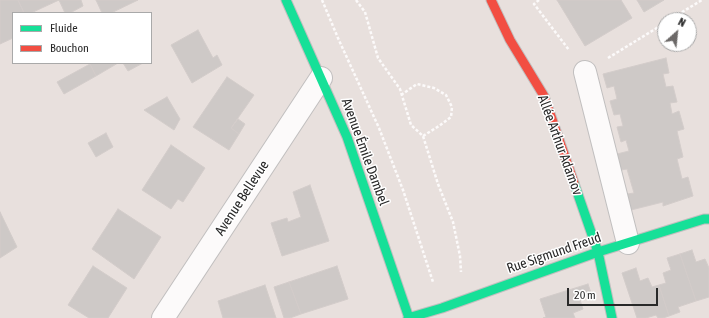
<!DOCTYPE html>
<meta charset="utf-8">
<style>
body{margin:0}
#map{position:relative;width:709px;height:318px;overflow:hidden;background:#e8e0dd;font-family:"Asap Condensed",sans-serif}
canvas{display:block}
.legend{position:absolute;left:12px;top:12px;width:140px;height:52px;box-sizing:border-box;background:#fff;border:1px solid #a9a9a9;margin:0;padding:5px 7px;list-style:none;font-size:12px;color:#292929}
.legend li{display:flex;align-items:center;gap:8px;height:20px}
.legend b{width:20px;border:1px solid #a9a9a9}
.north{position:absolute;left:657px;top:12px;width:40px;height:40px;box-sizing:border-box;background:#fff;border:1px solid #a9a9a9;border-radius:50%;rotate:27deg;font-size:11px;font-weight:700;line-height:16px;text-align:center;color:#292929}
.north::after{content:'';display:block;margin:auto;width:14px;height:18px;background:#6c6968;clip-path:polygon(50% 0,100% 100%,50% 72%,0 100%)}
.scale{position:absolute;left:567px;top:288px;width:91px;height:18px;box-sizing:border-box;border:2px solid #292929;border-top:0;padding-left:5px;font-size:12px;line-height:14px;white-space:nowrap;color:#292929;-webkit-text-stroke:3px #fff;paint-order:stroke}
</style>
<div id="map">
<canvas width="709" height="318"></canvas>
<ul class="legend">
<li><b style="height:5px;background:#16e098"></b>Fluide</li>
<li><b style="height:5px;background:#f24e42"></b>Bouchon</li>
</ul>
<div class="north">N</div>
<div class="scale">20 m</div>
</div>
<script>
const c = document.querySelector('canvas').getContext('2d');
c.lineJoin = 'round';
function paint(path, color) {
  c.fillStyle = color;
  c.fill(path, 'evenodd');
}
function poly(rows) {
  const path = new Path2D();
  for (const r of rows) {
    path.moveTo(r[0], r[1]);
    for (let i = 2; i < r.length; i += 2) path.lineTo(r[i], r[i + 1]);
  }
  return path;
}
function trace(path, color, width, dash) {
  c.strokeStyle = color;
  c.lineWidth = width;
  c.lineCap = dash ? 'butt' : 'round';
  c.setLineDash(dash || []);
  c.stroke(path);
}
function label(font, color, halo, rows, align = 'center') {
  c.font = font + ' "Asap Condensed",sans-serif';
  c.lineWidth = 3;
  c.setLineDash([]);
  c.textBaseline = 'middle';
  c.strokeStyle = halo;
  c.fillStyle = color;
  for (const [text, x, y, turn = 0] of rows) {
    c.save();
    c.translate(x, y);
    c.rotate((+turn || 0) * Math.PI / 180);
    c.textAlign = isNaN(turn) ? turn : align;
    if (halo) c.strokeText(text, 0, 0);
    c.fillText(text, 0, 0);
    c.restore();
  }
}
const building = poly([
 [0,0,18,0,24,13,13,13,13,38,0,44,0,0],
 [18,0,59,0,31,13,24,13,18,0],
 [59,0,81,0,83,6,70,13,65,13,59,0],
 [96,0,138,0,111,13,102,13,96,0],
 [557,0,621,0,632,18,585,46,557,0],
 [637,0,664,0,644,12,637,0],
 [198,30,213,58,217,55,222,65,192,83,171,45,198,30],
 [666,58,669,73,663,74,666,87,673,86,677,102,670,103,672,114,679,111,684,129,677,131,683,157,677,159,682,179,688,177,693,196,663,206,663,202,631,210,627,194,634,193,627,169,621,170,617,154,629,151,626,140,621,142,617,127,623,126,620,114,614,115,610,101,617,99,614,86,607,88,603,74,666,58],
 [91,63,118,63,96,76,90,64,91,63],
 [123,63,143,63,128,71,123,63],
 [90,64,96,76,64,94,57,82,90,64],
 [227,77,254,95,231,128,239,134,229,150,193,127,227,77],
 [167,97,180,119,174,130,144,110,167,97],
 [238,119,245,124,239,134,231,128,238,119],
 [106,133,113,147,96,157,88,143,106,133],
 [171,145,205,168,183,202,178,199,171,209,142,190,171,145],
 [310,185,329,241,282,256,271,223,287,218,288,222,301,217,293,192,310,185],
 [118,209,161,237,134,279,92,249,118,209],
 [0,212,17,247,0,258,0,212],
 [692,250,696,262,705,259,709,268,709,297,696,301,680,254,692,250],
 [680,254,696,301,678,307,680,312,669,316,659,285,666,283,663,273,671,270,667,258,680,254],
 [93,266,127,288,108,318,89,318,68,305,93,266],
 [337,266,348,299,301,314,289,282,337,266],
 [636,268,640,281,648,278,652,287,659,285,669,316,663,318,658,318,656,315,646,318,637,318,622,273,636,268],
 [289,282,301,314,290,318,284,318,274,287,289,282],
 [588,284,592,296,580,300,583,309,573,313,575,318,543,318,546,317,540,299,588,284],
 [265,285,276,318,223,318,218,301,265,285]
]);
paint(building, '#cec9c7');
trace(building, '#d3ccca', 1);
const street = poly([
 [585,72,628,243],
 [163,318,321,78]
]);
const fast = poly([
 [286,0,347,137,409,318],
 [574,183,598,252,612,318],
 [408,318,442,308,598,252,704,219,709,219]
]);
const jam = poly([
 [491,0,510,40,544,96,574,183]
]);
trace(street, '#c1bfbf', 24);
trace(fast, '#c1bfbf', 11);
trace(jam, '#c1bfbf', 11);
trace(poly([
 [322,0,338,38,379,128,403,190,433,282],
 [356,0,365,12,378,58,400,89,411,125,423,136,438,184,453,222,460,256,461,272],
 [539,0,534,4,569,50],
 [669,20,702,0],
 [608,58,665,23],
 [401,95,417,84,434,88,446,95,452,107,451,117,439,126,423,136]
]), '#fcfafa', 2.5, [3, 2]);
trace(street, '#fcfafa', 22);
trace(fast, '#16e098', 9);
trace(jam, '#f24e42', 9);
label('14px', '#292929', '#fff', [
 ["Allée Arthur Adamov",560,145,70],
 ["Avenue Émile Dambel",365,152,70],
 ["Avenue Bellevue",242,198,-57],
 ["Rue Sigmund Freud",554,253,-19]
]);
</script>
